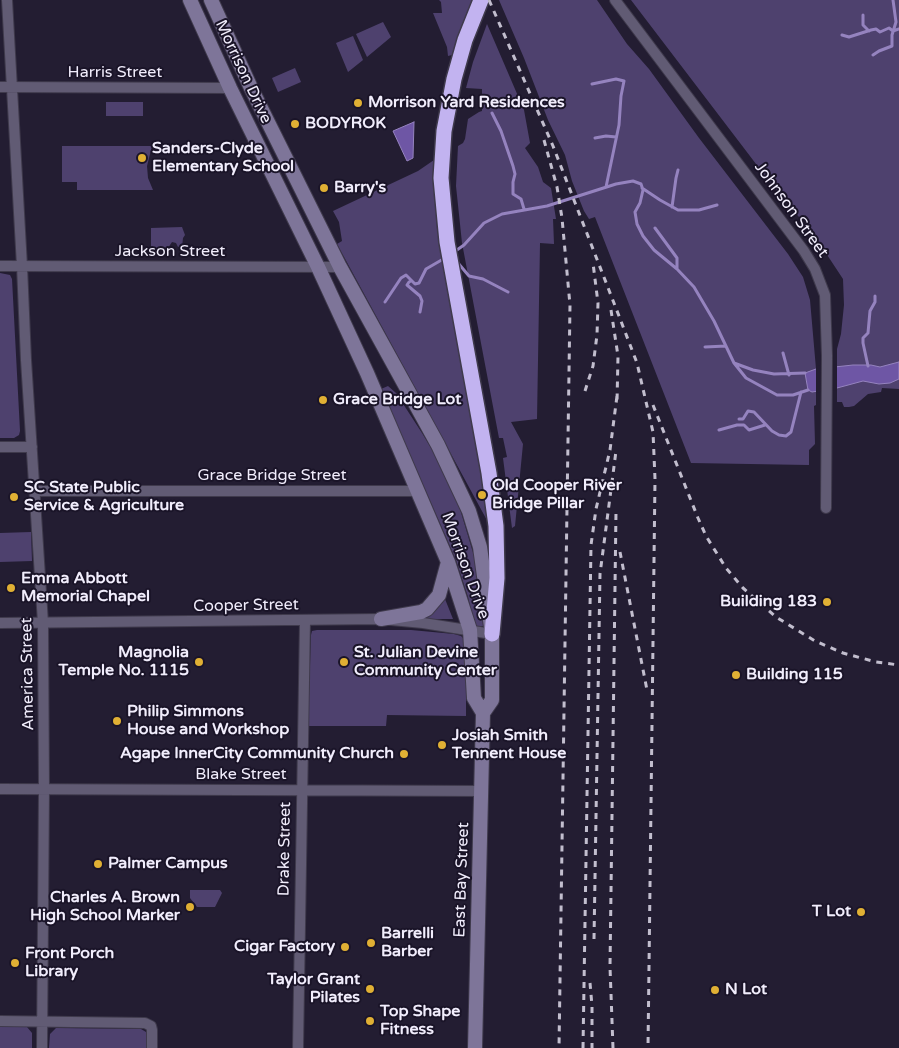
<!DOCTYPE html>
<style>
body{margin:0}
canvas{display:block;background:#231d32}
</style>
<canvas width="899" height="1048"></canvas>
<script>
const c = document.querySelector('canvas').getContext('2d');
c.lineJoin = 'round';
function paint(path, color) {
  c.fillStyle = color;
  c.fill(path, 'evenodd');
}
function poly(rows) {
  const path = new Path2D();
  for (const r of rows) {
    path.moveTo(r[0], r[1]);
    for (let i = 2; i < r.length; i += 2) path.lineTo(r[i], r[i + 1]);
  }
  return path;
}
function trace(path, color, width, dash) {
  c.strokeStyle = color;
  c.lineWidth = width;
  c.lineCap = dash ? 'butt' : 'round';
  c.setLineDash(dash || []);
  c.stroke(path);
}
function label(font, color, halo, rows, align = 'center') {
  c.font = font + ' "Varela Round",sans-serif';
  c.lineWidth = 4;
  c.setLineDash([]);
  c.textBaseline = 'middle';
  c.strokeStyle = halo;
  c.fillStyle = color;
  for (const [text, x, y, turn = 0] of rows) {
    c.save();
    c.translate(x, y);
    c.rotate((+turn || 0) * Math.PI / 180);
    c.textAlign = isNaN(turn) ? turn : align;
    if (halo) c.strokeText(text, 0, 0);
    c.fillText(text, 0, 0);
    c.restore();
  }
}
paint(poly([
 [439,0,472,0,452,55,448,56,447,47,433,13,442,13,441,2],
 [499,0,597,0,627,44,649,69,699,138,788,254,803,277,810,300,816,369,837,366,837,349,841,334,844,305,843,279,814,235,769,181,631,0,899,0,899,389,882,388,881,392,868,394,854,406,849,407,844,407,842,402,837,402,837,388,816,391,816,405,814,406,815,444,809,450,809,465,691,463,595,217,589,219,584,211,572,181,565,155,548,120,524,58],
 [383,22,391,37,367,57,356,34],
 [487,24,524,110,530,143,525,148,538,167,543,182,551,188,556,219,553,219,554,244,540,243,537,419,511,422,523,444,515,526,512,528,503,458,507,457,503,438,499,438,462,243,456,186,458,146,463,143,465,139,468,119,479,112,482,111,482,89,466,88,473,62],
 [353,36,363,60,348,72,336,43],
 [295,68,301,82,278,92,272,78],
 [106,102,143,102,143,116,106,116],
 [62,146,152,146,147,166,148,178,153,190,77,190,77,182,62,182],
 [434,160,437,229,474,426,483,478,489,524,337,244,342,241,339,222,333,211,418,171],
 [182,227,185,235,183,238,182,247,178,247,176,243,172,242,168,248,151,249,151,228],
 [0,273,10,275,12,279,20,431,19,435,14,438,0,438],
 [388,386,396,393,422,433,434,453,457,499,474,556,482,599,483,626,475,627,468,597,456,560,381,389],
 [31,532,32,561,0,562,0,533],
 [445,599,453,619,420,619,436,610],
 [317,630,411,630,454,634,461,636,464,639,466,648,466,716,387,715,386,726,308,726,311,635,312,631],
 [190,890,220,890,222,893,215,907,197,907,190,898],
 [0,1027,27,1027,32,1033,32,1048,0,1048],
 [56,1028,141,1029,146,1032,146,1048,49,1048,50,1034]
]), '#4e416e');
const water = poly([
 [414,122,413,158,407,161,393,131,414,122],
 [899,362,899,379,890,383,879,384,863,381,837,388,812,392,808,390,805,373,816,369,853,365,871,365,880,367,899,362]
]);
paint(water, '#6e56a5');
trace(water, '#9583bf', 1);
paint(poly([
 [837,364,837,390,816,393,816,366]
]), '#231d32');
trace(poly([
 [863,15,863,25,869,31],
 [842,35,849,37,871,30,876,29,880,32,889,28,893,31,899,29],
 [873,55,879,51,892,46,892,35,896,22,893,0],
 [592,84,616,79,624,81,621,96,619,125,606,187],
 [492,113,501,131,513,166,515,174,513,182,513,194,521,199,524,209],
 [595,138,606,136,616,137],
 [642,188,660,200,678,210,699,210,717,205],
 [672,207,676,178,678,170],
 [655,228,677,258,677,269],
 [454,252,464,245,484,223,502,214,547,206,616,184,633,181,641,184,643,190,640,203,635,212,637,224,643,236,654,250,677,269,694,287,714,321,734,363,746,378,777,395,793,395,808,390],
 [458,263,469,276,483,279,508,292],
 [411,281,409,282,407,285,420,296,422,301,420,312],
 [385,302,401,278,406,275,415,284,419,283,426,269,445,258],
 [705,347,726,346],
 [783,353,789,375],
 [734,363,753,370,774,374,805,373],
 [868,366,863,343,863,338,868,333,870,311,875,302,875,296],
 [739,419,743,419,748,411,754,412,772,431,779,435,786,436,791,432,801,392],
 [719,430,737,425,744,425,749,430,765,425]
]), '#9583bf', 3);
const street = poly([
 [7,0,22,266,26,360,43,623,44,789,42,1048],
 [615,0,804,251,815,269,825,295,827,356,826,508],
 [0,87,230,88],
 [0,266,340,267],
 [0,447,32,447],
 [35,491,418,491],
 [0,623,381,619,423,623,492,634],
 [0,789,482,791],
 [0,1021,145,1023,151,1026,152,1030,152,1048],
 [298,1048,305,620]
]);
const secondary = poly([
 [190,0,230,88,318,267,367,373,448,562,470,630,474,698,483,713],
 [211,0,251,88,340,267,438,445,469,511,480,547,492,634,492,700,483,713],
 [381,619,421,612,427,609,439,595,448,562],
 [475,1048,483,713]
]);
const highway = poly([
 [481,0,465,40,454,79,444,131,441,178,447,242,489,473,496,526,497,578,492,634]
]);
trace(street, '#3f3a4c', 12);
trace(secondary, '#3f3a4c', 16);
trace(highway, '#3f3a4c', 18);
trace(street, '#615b74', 10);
trace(secondary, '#7e7599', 14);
trace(highway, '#c2b3f0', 15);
trace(poly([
 [489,0,553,146,619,316,637,363,653,432,655,479,648,1048],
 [544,140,557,187,562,218,570,305,559,1048],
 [611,310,618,356,617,402],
 [585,391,593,366,597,335,598,303,593,263],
 [653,405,698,518,706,536,726,568,743,588,776,617,815,641,843,653,876,662,899,665],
 [620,552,647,690],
 [594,939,600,574,616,451],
 [590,983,592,1006,592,1048],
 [583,1048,591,545,596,509,610,450,617,396],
 [613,1048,610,967,616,511]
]), '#c2bece', 3, [6, 6]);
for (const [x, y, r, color] of [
 [358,103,5,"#e0b034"],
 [295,124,5,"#e0b034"],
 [142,158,5,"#e0b034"],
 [324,188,5,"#e0b034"],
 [323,400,5,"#e0b034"],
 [482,495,5,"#e0b034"],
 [14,497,5,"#e0b034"],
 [11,588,5,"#e0b034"],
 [827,602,5,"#e0b034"],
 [199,662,5,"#e0b034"],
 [344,662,5,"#e0b034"],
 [736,675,5,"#e0b034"],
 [117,721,5,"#e0b034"],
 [442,745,5,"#e0b034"],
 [404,754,5,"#e0b034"],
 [98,864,5,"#e0b034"],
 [190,907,5,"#e0b034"],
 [861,912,5,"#e0b034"],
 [371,943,5,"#e0b034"],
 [345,947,5,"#e0b034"],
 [15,963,5,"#e0b034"],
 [370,989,5,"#e0b034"],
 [715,990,5,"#e0b034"],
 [370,1021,5,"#e0b034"]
]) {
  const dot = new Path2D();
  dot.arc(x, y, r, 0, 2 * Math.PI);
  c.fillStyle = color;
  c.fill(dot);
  trace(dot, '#1a1428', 2);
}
label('16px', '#f1edfc', '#1a1428', [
 ["Morrison Drive",243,72,65],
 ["Harris Street",115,73],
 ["Johnson Street",791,210,54],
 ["Jackson Street",170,252],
 ["Grace Bridge Street",272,476],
 ["Morrison Drive",465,566,70],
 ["Cooper Street",246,606,-1],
 ["America Street",28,674,-91],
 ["Blake Street",241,775],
 ["Drake Street",285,849,-89],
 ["East Bay Street",462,880,-88]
]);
label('bold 16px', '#f1edfc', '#1a1428', [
 ["Morrison Yard Residences",368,103],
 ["BODYROK",305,124],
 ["Sanders-Clyde",152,149],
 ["Elementary School",152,167],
 ["Barry's",334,188],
 ["Grace Bridge Lot",333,400],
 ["Old Cooper River",492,486],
 ["Bridge Pillar",492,504],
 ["SC State Public",24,488],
 ["Service & Agriculture",24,506],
 ["Emma Abbott",21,579],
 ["Memorial Chapel",21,597],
 ["Building 183",817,602,"right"],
 ["Magnolia",189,653,"right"],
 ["Temple No. 1115",189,671,"right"],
 ["St. Julian Devine",354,653],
 ["Community Center",354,671],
 ["Building 115",746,675],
 ["Philip Simmons",127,712],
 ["House and Workshop",127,730],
 ["Josiah Smith",452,736],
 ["Tennent House",452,754],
 ["Agape InnerCity Community Church",394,754,"right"],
 ["Palmer Campus",108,864],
 ["Charles A. Brown",180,898,"right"],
 ["High School Marker",180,916,"right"],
 ["T Lot",851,912,"right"],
 ["Barrelli",381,934],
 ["Barber",381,952],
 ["Cigar Factory",335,947,"right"],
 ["Front Porch",25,954],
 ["Library",25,972],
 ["Taylor Grant",360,980,"right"],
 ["Pilates",360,998,"right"],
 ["N Lot",725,990],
 ["Top Shape",380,1012],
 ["Fitness",380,1030]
], 'left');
</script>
